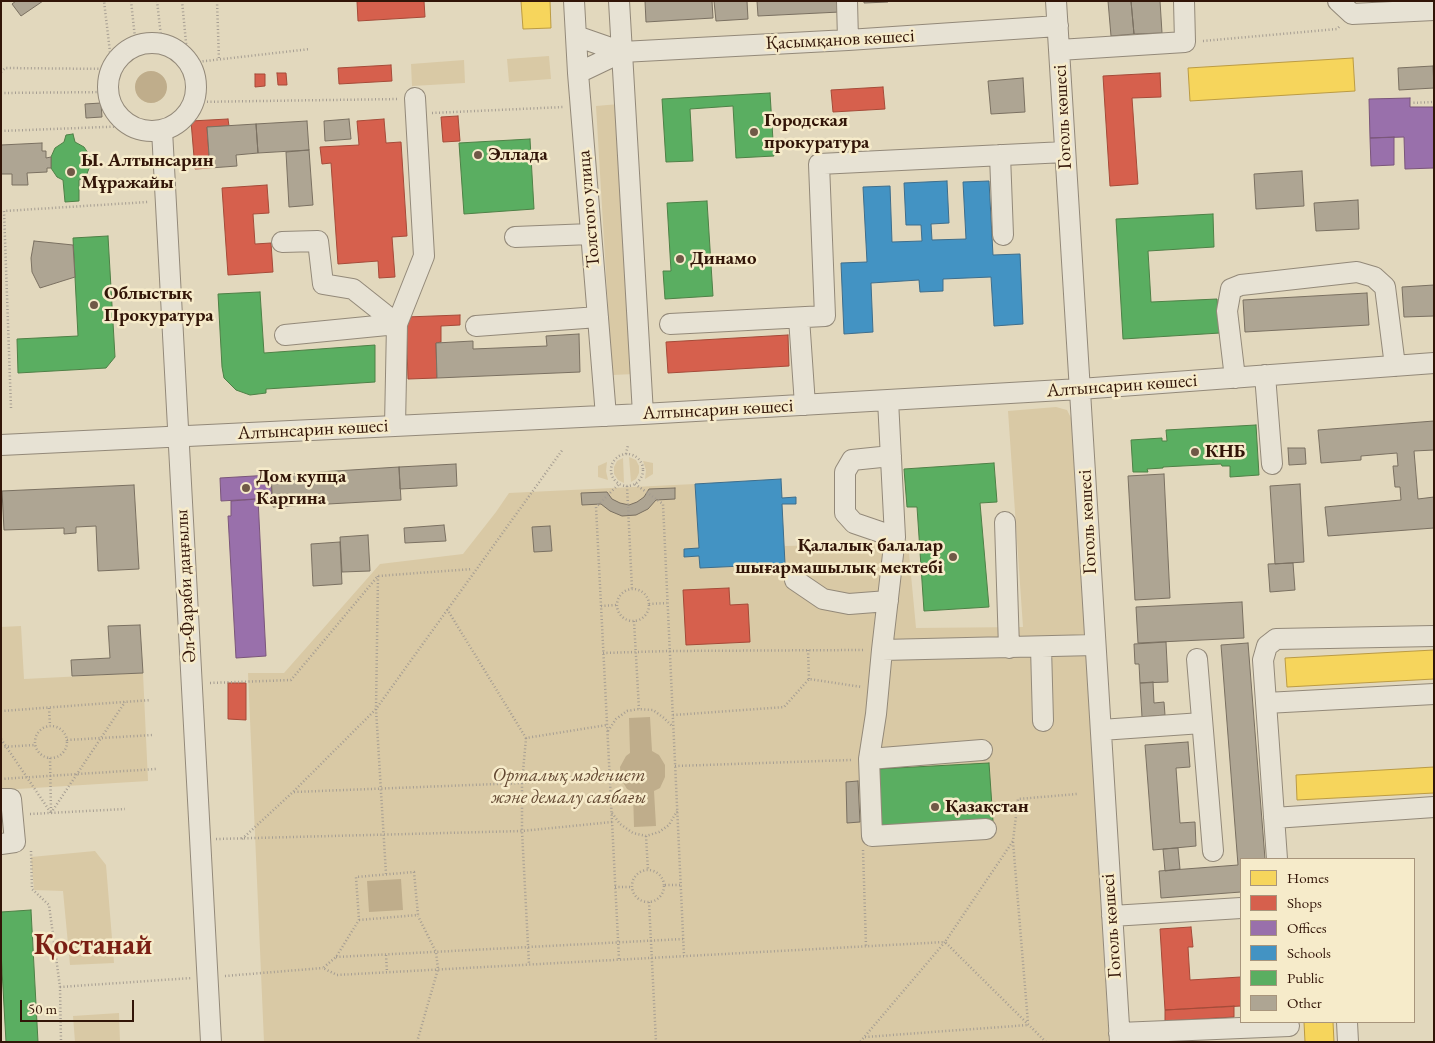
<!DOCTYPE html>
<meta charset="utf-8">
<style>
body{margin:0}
#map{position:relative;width:1435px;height:1043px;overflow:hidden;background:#e2d8bd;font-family:"EB Garamond",serif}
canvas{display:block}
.frame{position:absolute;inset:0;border:2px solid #321508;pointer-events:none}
.legend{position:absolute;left:1240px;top:858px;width:175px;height:165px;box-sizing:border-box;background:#f6ebca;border:1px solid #a8957c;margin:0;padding:6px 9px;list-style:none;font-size:15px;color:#321508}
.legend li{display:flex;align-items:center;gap:10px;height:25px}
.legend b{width:25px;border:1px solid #a8957c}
.scale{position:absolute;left:20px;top:1000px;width:114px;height:22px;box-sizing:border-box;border:2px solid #321508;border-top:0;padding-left:6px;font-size:15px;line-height:18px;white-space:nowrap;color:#321508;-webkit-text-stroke:4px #f6ebca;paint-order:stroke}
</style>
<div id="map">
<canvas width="1435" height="1043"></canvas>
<div class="frame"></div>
<ul class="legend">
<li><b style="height:14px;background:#f6d55c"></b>Homes</li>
<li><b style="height:14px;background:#d6604d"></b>Shops</li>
<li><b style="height:14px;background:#9970ab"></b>Offices</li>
<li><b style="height:14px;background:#4393c3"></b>Schools</li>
<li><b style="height:14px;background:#5aae61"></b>Public</li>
<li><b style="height:14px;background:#aea593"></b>Other</li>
</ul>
<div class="scale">50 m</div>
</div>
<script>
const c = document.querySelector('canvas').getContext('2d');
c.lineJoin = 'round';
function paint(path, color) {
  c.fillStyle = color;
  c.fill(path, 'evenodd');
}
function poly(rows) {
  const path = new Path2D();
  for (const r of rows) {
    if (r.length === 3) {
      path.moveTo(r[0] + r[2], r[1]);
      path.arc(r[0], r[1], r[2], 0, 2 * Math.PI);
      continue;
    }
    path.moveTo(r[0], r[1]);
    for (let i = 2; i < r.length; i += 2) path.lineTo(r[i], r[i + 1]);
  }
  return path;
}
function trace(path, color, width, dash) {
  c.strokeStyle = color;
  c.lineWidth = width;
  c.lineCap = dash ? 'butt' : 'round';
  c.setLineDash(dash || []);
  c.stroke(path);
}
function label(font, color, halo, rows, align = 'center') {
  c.font = font + ' "EB Garamond",serif';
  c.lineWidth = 5;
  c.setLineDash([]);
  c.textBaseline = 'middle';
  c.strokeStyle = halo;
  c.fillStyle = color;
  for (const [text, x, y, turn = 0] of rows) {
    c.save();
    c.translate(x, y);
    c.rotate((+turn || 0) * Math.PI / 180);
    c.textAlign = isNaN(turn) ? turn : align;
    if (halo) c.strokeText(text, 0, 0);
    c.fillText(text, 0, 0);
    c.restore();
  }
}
paint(poly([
 [549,56,551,79,509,82,507,59],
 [464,60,465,83,412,86,411,64],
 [619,104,635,374,612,375,596,106],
 [1056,407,1067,410,1072,420,1109,1042,264,1042,248,673,284,673,380,564,463,554,496,512,509,493,695,484,699,548,685,557,699,556,700,568,785,564,785,546,908,543,916,628,1023,627,1008,411],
 [629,457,636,460,639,466,639,473,636,479,631,482],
 [623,458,624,483,618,480,614,474,614,467,617,461],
 [643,461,653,463,653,474,645,479,646,470],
 [607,462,606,471,608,480,598,477,598,466],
 [21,626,24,679,143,673,148,781,1,790,1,627],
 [95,851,106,865,114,963,70,965,63,891,34,890,31,857],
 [119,1013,120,1042,75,1042,73,1016]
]), '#d9c9a5');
paint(poly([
 [151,87,16],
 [650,717,652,751,659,755,665,765,665,777,660,788,654,791,656,826,634,827,633,792,627,789,621,779,620,767,626,756,630,753,629,718],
 [401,879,403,910,369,912,367,881]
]), '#bfad8b');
const homes = poly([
 [521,1,550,1,551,28,523,29,521,1],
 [1353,58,1355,91,1190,101,1188,68,1353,58],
 [1434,650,1434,679,1287,687,1285,658,1434,650],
 [1434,767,1434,793,1297,800,1296,775,1434,767],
 [1304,1022,1333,1022,1334,1042,1305,1042,1304,1022]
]);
paint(homes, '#f6d55c');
trace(homes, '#bb9b43', 1);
const shops = poly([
 [357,1,424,1,425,17,358,21,357,1],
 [391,65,392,81,339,84,338,68,391,65],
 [277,73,286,73,287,85,278,85,277,73],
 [1160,73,1161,97,1132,98,1138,184,1110,186,1103,76,1160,73],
 [255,74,265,74,265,86,255,87,255,74],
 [883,87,885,109,833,112,831,90,883,87],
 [458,116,460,141,443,142,441,117,458,116],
 [228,119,229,126,207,127,210,168,195,169,191,121,228,119],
 [384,119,386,143,401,142,407,236,392,237,395,277,379,278,378,261,338,264,331,163,322,164,320,147,359,145,357,121,384,119],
 [267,185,269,213,253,214,255,244,271,243,273,272,228,275,222,188,267,185],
 [460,315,460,325,441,326,441,342,436,343,437,378,408,379,406,317,460,315],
 [788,335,789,366,668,373,666,342,788,335],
 [729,588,730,605,748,604,750,642,686,645,683,590,729,588],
 [228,683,246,683,246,720,228,719,228,683],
 [1191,927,1193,947,1188,947,1190,980,1241,977,1241,1006,1165,1010,1160,929,1191,927],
 [1234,1006,1234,1017,1165,1021,1165,1010,1234,1006]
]);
paint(shops, '#d6604d');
trace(shops, '#a54a38', 1);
const offices = poly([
 [1410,98,1410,107,1434,107,1434,168,1405,169,1404,137,1370,138,1369,99,1410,98],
 [1394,137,1394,165,1371,166,1370,138,1394,137],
 [271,475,272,498,221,501,220,478,271,475],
 [258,499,266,656,236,658,228,516,231,516,231,501,258,499]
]);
paint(offices, '#9970ab');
trace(offices, '#7a557a', 1);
const schools = poly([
 [947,181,949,223,931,224,932,240,966,239,963,182,989,181,993,255,1020,254,1023,324,994,326,991,277,943,279,943,291,920,292,919,280,871,283,873,332,844,334,841,263,867,262,863,187,890,186,892,242,922,241,921,225,906,225,904,183,947,181],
 [781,479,782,498,796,497,796,504,782,504,785,564,700,568,699,556,684,557,684,549,699,548,695,484,781,479]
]);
paint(schools, '#4393c3');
trace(schools, '#3e6d8b', 1);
const public = poly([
 [770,93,774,156,736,158,733,106,690,109,693,161,666,162,662,99,770,93],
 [73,134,75,142,84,147,90,156,90,166,86,176,79,180,79,201,65,202,63,180,57,177,51,168,51,157,55,148,64,142,66,135,73,134],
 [530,139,534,209,464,214,459,143,530,139],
 [707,201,713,296,665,299,663,271,671,271,667,203,707,201],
 [1213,214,1214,247,1148,251,1151,302,1217,299,1220,333,1123,339,1116,219,1213,214],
 [108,236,115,357,106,368,18,373,17,339,78,336,73,238,108,236],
 [260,292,264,353,375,345,375,382,266,389,266,393,250,395,236,390,224,378,222,367,218,294,260,292],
 [1256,425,1259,475,1230,477,1230,466,1222,466,1221,464,1163,467,1163,468,1147,469,1148,472,1133,472,1131,440,1162,438,1162,441,1167,441,1166,430,1256,425],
 [994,463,997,502,980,503,989,607,924,611,917,507,907,507,904,469,994,463],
 [989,763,993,821,880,827,877,769,989,763],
 [31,910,38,1042,6,1042,1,952,1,912,31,910]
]);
paint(public, '#5aae61');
trace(public, '#4e8046', 1);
const building = poly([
 [16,1,43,1,21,16,12,4,16,1],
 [645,1,712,1,713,18,646,22,645,1],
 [714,1,747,1,748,19,716,21,714,1],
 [757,1,840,1,840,12,758,16,757,1],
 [864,1,888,1,888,2,864,3,864,1],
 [1108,1,1131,1,1134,34,1111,36,1108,1],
 [1131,1,1160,1,1162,33,1134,34,1131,1],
 [1433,66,1434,88,1399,90,1398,68,1433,66],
 [1023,78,1025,112,991,114,988,81,1023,78],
 [101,103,102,117,86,118,85,104,101,103],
 [349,119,351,139,325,141,324,121,349,119],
 [307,121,309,150,258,153,256,124,307,121],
 [256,124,258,153,236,155,237,166,210,168,207,127,256,124],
 [42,143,42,151,46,151,46,158,51,157,51,168,47,168,47,172,27,173,28,185,12,185,12,174,1,174,1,145,42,143],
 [309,150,313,205,289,207,286,152,309,150],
 [1302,171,1304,206,1256,209,1254,174,1302,171],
 [1358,200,1359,229,1316,231,1314,203,1358,200],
 [34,241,73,245,75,277,40,288,32,272,31,258,34,241],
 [1434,285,1434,316,1404,317,1402,287,1434,285],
 [1367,293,1369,325,1245,332,1243,300,1367,293],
 [579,334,580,372,437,378,436,343,473,341,473,349,547,346,546,336,579,334],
 [1434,421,1434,450,1414,451,1418,499,1434,497,1434,528,1328,536,1325,507,1401,500,1400,487,1395,487,1393,466,1398,466,1397,453,1361,456,1361,460,1321,463,1318,430,1434,421],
 [1288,448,1305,448,1306,464,1289,465,1288,448],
 [456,464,457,486,400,489,399,467,456,464],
 [399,467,401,500,273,507,271,475,399,467],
 [1164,474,1170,598,1135,600,1128,476,1164,474],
 [1300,484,1304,562,1275,564,1270,486,1300,484],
 [134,485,139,569,98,571,96,526,76,527,76,533,64,534,64,528,4,530,2,491,134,485],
 [675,488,675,499,656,500,648,509,636,515,622,516,610,511,601,504,582,505,581,493,607,492,612,499,620,503,629,505,637,502,644,497,649,489,675,488],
 [444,525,446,541,405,543,404,528,444,525],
 [550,526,552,551,534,552,532,527,550,526],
 [368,535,370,571,342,572,340,537,368,535],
 [340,542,342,584,313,586,311,544,340,542],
 [1293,563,1295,590,1270,592,1268,564,1293,563],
 [1242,602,1244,638,1138,643,1136,607,1242,602],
 [140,625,143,673,72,676,71,660,110,658,108,626,140,625],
 [1166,642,1168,682,1140,683,1139,664,1135,664,1134,644,1166,642],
 [1248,643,1265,859,1241,859,1241,892,1161,898,1159,871,1238,865,1221,645,1248,643],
 [1153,682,1154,703,1164,702,1165,715,1142,717,1140,683,1153,682],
 [1188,742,1190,767,1176,768,1180,823,1195,822,1196,846,1153,850,1145,745,1188,742],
 [858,781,860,822,847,823,846,782,858,781],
 [1178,848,1180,869,1165,871,1163,849,1178,848]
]);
paint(building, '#aea593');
trace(building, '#7a7061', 1);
const minor = poly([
 [574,1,578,73,606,416],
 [619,1,643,414],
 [847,1,848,40],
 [1056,1,1120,1042],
 [1338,1,1352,14,1434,10],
 [576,36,622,52,848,40,1058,26],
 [152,87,44],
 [1059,50,1185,42,1184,1],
 [578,73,622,52],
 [162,130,211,1042],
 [1000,155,1003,235],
 [515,237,591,234],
 [282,242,318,241,323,284,353,289,397,324],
 [799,318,805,405],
 [670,324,825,316,819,164,1065,152],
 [476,326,598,317],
 [285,335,397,324],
 [1265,375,1272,464],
 [1235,378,1227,311,1231,289,1241,285,1357,272,1374,277,1385,287,1395,366],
 [395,426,397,324,424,256,415,98],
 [1,445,643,414,1080,389,1434,363],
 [891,456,852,460,845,472,845,513,854,523,895,537],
 [1005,522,1009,648],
 [795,580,823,599,849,604,888,601],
 [1041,647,1043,721],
 [882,650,895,537,888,400],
 [1197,659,1213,851],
 [1266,703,1434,694],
 [1101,730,1202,723],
 [869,759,982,750],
 [1,799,11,799,15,842,1,844],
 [1274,818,1434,807],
 [986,829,872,836,869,759,876,714,882,650,1095,645],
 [1277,859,1263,660,1267,646,1276,639,1434,636],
 [1112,916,1241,908],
 [1347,1022,1348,1042],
 [1119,1033,1289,1026]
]);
trace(minor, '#938979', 22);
trace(poly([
 [131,1,136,47],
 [157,1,162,45],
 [182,1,188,63,310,49],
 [217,1,219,60],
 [1203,41,1337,29,1340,26],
 [1,72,5,68,112,69,104,1],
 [1,93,109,92],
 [193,102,399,99],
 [1410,103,1434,102],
 [432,113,564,107],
 [1,131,131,126],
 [11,408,4,211,148,202],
 [626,454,628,445],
 [627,470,16],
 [635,484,663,504,684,956],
 [627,486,632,589],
 [378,576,376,709,386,874],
 [633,605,16],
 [649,604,667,603],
 [601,606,617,605],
 [447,609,526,738,607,725],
 [634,621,639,709],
 [808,650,809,679],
 [603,653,669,651,864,650],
 [210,683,291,680,378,576,472,569],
 [49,708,50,725],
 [1,711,151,700],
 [673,715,784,707,809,679,862,687],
 [51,742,16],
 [608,731,616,719,627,711,639,709,653,710,664,718,672,726],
 [526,738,522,783,522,831,529,964],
 [1,739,51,813],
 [67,740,153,735],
 [1,747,35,745],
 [50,758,51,811],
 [675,766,851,760],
 [1,779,156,769],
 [294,792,522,783,609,774],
 [51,813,125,702],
 [612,813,620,824,633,833,646,836,659,832,669,825,677,811],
 [30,814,125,809],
 [646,836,648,870],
 [216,839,522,831,612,822],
 [242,839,293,792,376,709,563,449],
 [1013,842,1028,1023],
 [863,850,866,946],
 [31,851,32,889,49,905,60,987,61,1042],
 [648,886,16],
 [665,885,680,885],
 [615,887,632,887],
 [649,902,656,1042],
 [359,920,418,915,414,872,356,877,359,920,336,957,323,968,337,975,945,942,860,1042],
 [386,955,387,972],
 [336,957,683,939],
 [619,959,596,507,619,484],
 [225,976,323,968],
 [60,987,192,978],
 [865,1037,1028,1025],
 [417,1042,438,969,436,952,418,916],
 [1046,1042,945,942,1013,841,1018,799,1077,794]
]), '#a59d92', 2.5, [1, 2.5]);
trace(minor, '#e7e2d4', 20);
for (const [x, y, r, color] of [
 [754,132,5,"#705947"],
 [478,155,5,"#705947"],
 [71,172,5,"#705947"],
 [680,259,5,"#705947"],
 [94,305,5,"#705947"],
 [1195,452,5,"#705947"],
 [246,488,5,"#705947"],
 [953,557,5,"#705947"],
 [935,807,5,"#705947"]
]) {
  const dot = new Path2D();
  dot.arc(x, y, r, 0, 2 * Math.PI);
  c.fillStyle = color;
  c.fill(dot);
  trace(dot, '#f6ebca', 2);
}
label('19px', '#321508', '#f6ebca', [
 ["Қасымқанов көшесі",840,40,-3],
 ["Гоголь көшесі",1063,117,-93],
 ["Толстого улица",589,209,-95],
 ["Алтынсарин көшесі",1122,386,-4],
 ["Алтынсарин көшесі",718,410,-3],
 ["Алтынсарин көшесі",313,430,-3],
 ["Гоголь көшесі",1088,522,-93],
 ["Әл-Фараби даңғылы",186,586,-93],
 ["Гоголь көшесі",1112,926,-94]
]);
label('bold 19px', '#321508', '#f6ebca', [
 ["Городская",764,121],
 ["прокуратура",764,143],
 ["Эллада",488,155],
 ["Ы. Алтынсарин",81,161],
 ["Мұражайы",81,183],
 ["Динамо",690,259],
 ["Облыстық",104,294],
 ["Прокуратура",104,316],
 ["КНБ",1205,452],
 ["Дом купца",256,477],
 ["Каргина",256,499],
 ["Қалалық балалар",943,546,"right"],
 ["шығармашылық мектебі",943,568,"right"],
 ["Қазақстан",945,807]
], 'left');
label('italic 19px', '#624731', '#f6ebca', [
 ["Орталық мәдениет",569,776],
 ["және демалу саябағы",569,798]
]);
label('bold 29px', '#7a1f14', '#f6ebca', [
 ["Қостанай",93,946]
]);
</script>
